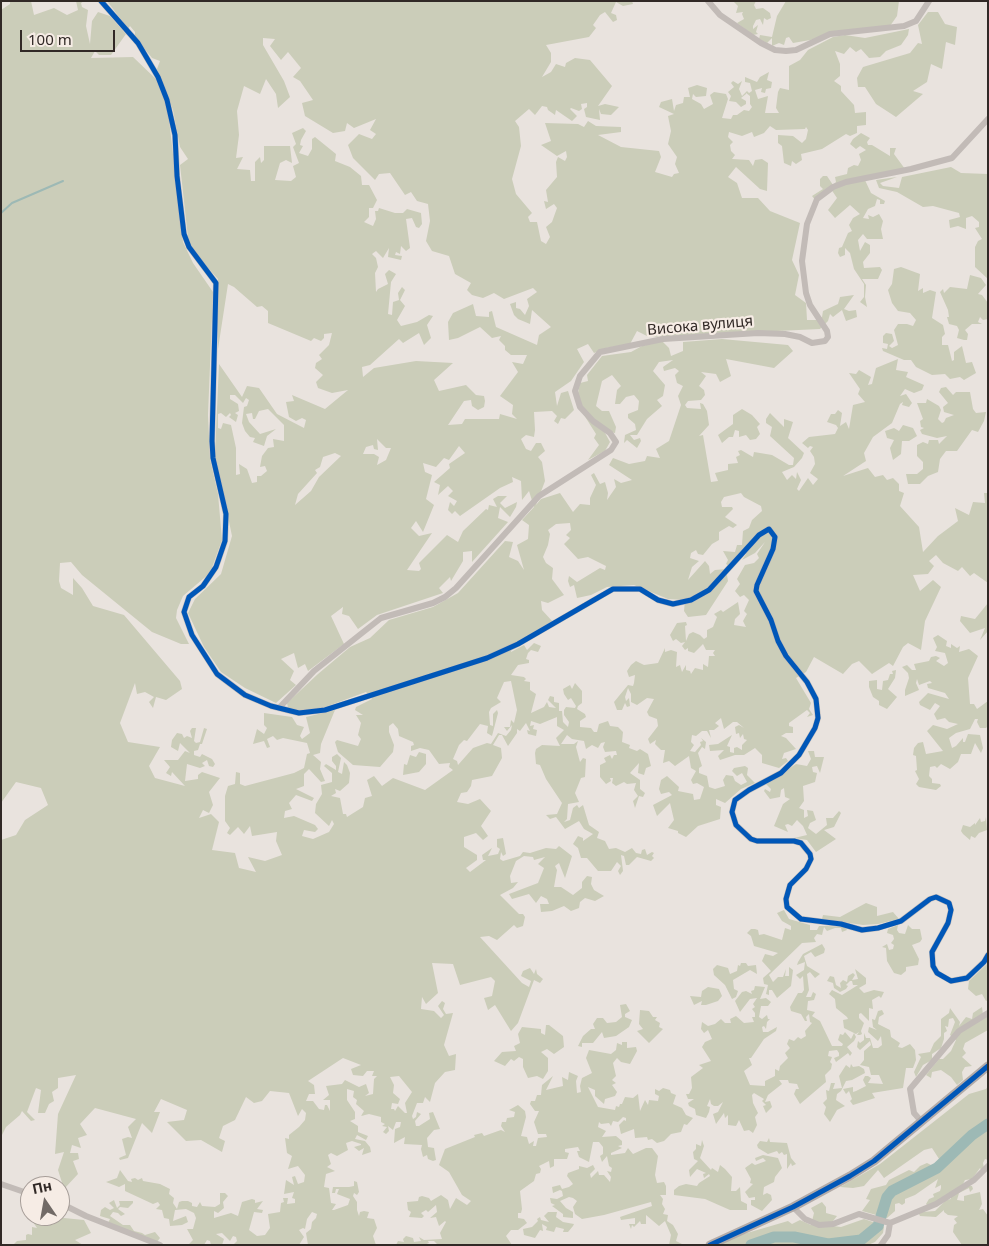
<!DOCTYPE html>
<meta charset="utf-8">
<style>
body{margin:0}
#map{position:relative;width:989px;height:1246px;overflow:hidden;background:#e9e3de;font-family:"Noto Sans",sans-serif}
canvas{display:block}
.frame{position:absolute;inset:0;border:2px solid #312926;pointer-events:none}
.north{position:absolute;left:20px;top:1176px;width:50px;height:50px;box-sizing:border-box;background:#f6ece5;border:1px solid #a79e99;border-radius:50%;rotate:348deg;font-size:14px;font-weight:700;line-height:20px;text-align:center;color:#312926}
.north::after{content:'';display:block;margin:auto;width:18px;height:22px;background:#716a66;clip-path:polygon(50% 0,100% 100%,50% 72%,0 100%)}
.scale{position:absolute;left:20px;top:30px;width:95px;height:22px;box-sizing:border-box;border:2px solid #312926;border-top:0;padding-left:6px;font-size:15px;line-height:18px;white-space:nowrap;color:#312926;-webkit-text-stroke:4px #f6ece5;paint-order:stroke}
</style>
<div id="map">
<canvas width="989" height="1246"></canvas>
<div class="frame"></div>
<div class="north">Пн</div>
<div class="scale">100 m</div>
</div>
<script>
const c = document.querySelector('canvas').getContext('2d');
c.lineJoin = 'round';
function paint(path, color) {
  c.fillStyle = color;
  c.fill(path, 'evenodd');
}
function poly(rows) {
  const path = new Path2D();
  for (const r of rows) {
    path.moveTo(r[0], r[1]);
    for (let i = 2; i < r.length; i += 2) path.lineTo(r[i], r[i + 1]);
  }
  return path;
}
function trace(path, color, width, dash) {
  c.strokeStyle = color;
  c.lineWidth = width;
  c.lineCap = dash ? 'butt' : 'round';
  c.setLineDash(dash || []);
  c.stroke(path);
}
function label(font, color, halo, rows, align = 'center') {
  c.font = font + ' "Noto Sans",sans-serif';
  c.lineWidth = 4.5;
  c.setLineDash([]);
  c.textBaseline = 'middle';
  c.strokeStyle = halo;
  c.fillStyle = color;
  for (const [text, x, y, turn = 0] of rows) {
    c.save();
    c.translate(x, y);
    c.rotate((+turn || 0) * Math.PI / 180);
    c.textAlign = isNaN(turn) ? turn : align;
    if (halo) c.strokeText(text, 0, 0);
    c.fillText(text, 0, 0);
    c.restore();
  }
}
paint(poly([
 [10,1,31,1,34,15,54,8,67,15,78,10,76,1,84,1,81,3,82,7,88,10,86,26,90,44,92,21,98,12,110,16,126,34,111,55,99,55,95,51,91,58,133,57,157,80,167,102,183,242,193,263,213,292,208,415,210,459,218,494,222,540,210,573,183,596,177,610,176,618,189,644,181,644,152,632,82,575,71,562,60,563,59,581,61,588,73,595,73,578,82,588,93,606,124,615,180,681,182,689,166,700,156,697,153,708,149,702,154,697,145,692,137,694,135,683,120,723,128,742,160,747,149,766,155,778,185,786,172,772,171,776,166,773,170,767,164,760,178,760,185,751,190,753,180,743,178,751,171,747,172,740,177,733,182,734,184,738,187,736,192,738,190,731,192,728,196,728,194,741,196,743,200,742,204,728,207,729,202,744,200,744,198,750,194,751,194,755,200,757,202,754,212,759,215,764,213,767,209,766,207,760,202,763,205,766,200,768,187,764,185,781,198,779,198,775,202,772,220,778,209,792,213,805,209,813,203,810,199,818,211,814,219,822,212,850,235,853,239,868,256,872,248,857,265,861,282,855,276,841,277,832,252,836,250,826,244,834,238,827,230,835,227,833,230,828,225,821,225,796,228,786,235,784,236,772,240,773,240,784,245,786,294,773,304,768,307,754,310,753,307,743,283,738,277,740,273,736,267,739,270,747,267,748,264,741,253,744,257,729,264,734,267,728,264,725,264,713,292,717,297,725,304,727,300,736,302,739,310,733,306,717,335,710,321,744,320,753,313,755,321,762,320,769,325,781,321,782,309,769,304,774,304,786,296,789,314,798,312,801,296,795,289,803,292,809,285,811,284,818,294,816,315,825,318,829,315,832,304,830,302,836,313,839,329,832,334,824,332,820,329,826,315,813,316,804,322,794,321,785,332,782,332,773,324,766,326,764,336,770,336,766,332,761,332,757,337,754,341,758,338,772,342,774,344,762,347,765,350,773,349,783,340,791,335,789,336,793,331,796,340,798,343,814,346,814,347,817,363,807,365,798,372,796,367,780,374,776,382,786,393,778,425,790,453,770,449,767,450,763,439,764,429,750,420,748,411,751,411,746,414,745,413,742,399,736,398,729,393,723,389,726,389,732,394,745,393,752,380,767,353,765,338,752,335,742,337,740,358,746,361,739,358,735,361,723,356,715,363,715,355,710,356,707,372,699,366,692,320,709,299,710,288,708,287,703,318,674,350,647,370,638,389,620,433,607,458,593,505,541,513,542,509,557,518,561,524,570,517,545,528,539,529,525,522,520,534,507,529,491,522,500,521,481,512,477,513,482,500,488,460,516,455,511,452,514,448,510,450,502,454,506,457,501,448,496,453,491,448,486,438,495,440,485,434,482,450,468,449,464,465,453,459,446,449,460,444,458,436,467,423,463,425,472,432,475,426,499,434,505,423,532,416,521,411,528,419,536,432,533,407,570,419,571,421,569,419,563,447,535,458,542,463,531,486,509,488,510,489,505,497,507,493,499,498,496,507,496,500,503,505,508,517,502,516,507,510,517,500,507,498,518,508,522,472,562,472,551,463,552,463,561,451,581,450,577,439,588,443,593,377,615,358,629,349,616,342,614,343,607,331,616,344,644,308,671,305,664,298,668,294,653,281,659,294,671,290,680,296,685,276,703,245,688,221,672,204,647,188,613,195,599,221,574,232,536,215,454,219,364,242,397,247,386,259,388,277,414,304,428,306,420,302,418,296,421,289,417,286,402,294,401,292,395,325,409,348,390,332,393,318,388,316,382,323,375,315,368,316,363,322,359,319,355,329,345,332,333,324,334,324,338,321,341,314,338,311,341,268,323,268,311,262,306,257,307,234,287,228,284,218,349,218,279,189,247,180,165,188,159,180,147,173,110,157,69,160,61,152,58,135,37,135,32,130,26,128,29,107,1,632,1,633,4,623,6,616,2,611,13,616,15,617,20,613,22,605,12,600,15,593,25,596,28,589,37,546,45,551,53,551,62,542,77,551,72,556,64,565,67,566,63,575,58,590,60,612,86,598,106,605,104,619,107,611,115,601,114,599,109,600,120,586,117,584,109,587,107,587,103,581,104,582,109,579,111,571,108,570,109,577,116,572,121,556,110,555,115,548,110,547,107,542,106,535,115,529,109,515,121,519,127,521,146,512,179,516,194,532,213,528,217,530,222,537,222,541,241,546,244,550,237,546,227,552,222,557,208,554,204,546,209,544,201,548,202,546,190,557,177,556,162,558,157,565,161,567,157,566,151,557,156,541,145,551,141,545,123,578,124,584,127,588,121,596,126,621,127,621,132,598,135,621,147,659,151,661,157,655,172,672,177,674,174,679,173,675,164,677,157,668,144,671,131,668,116,674,114,659,107,661,102,672,99,674,111,676,105,683,103,684,97,690,97,688,88,697,85,707,88,706,96,696,97,693,94,692,99,701,104,704,109,713,104,710,95,714,92,726,94,728,99,722,118,731,119,733,115,737,115,744,110,749,111,752,107,750,104,750,96,746,93,746,94,741,98,746,101,746,104,741,107,736,102,729,101,731,96,728,92,734,87,731,83,733,81,738,84,742,81,739,89,742,96,747,91,749,93,752,91,750,83,745,82,745,77,757,82,760,77,769,72,767,80,772,82,771,88,766,89,765,93,761,92,762,88,755,90,758,99,768,96,765,113,779,113,776,108,778,92,780,88,789,90,789,66,800,60,808,50,833,37,845,35,865,38,909,29,908,35,901,45,886,51,880,57,869,58,861,49,856,52,850,47,844,54,835,51,840,64,840,76,834,81,841,86,841,91,854,105,855,113,866,112,866,125,857,126,857,133,850,136,846,134,822,149,801,154,802,160,796,164,792,161,791,166,784,163,782,146,778,143,778,135,793,136,802,143,806,139,808,130,806,127,805,129,776,130,770,126,764,133,754,137,752,132,742,136,729,132,728,137,733,142,730,145,731,151,735,155,732,159,749,160,753,166,755,160,762,159,768,163,767,191,760,189,736,167,728,177,737,183,742,198,758,198,770,211,800,223,792,260,799,275,795,295,806,303,807,320,817,320,822,317,823,311,838,304,840,297,854,295,844,309,849,311,856,310,857,317,846,321,842,310,833,317,830,314,828,321,820,329,649,337,637,331,630,344,606,348,594,353,588,344,577,349,584,362,571,381,555,392,557,406,561,393,568,391,574,410,565,419,561,418,558,424,554,421,557,416,552,411,534,412,535,430,534,437,526,435,521,439,526,449,531,451,536,443,541,443,545,451,538,457,542,462,545,481,536,505,541,499,560,493,573,512,580,504,590,505,590,498,596,485,591,475,594,473,600,484,605,482,608,493,607,500,616,487,614,479,621,483,632,480,609,465,613,458,629,464,645,461,647,456,660,458,656,449,669,441,681,405,678,396,683,386,677,383,675,375,679,371,675,368,664,371,663,367,673,360,659,362,653,371,665,385,663,396,657,400,662,406,647,419,637,435,630,435,634,440,640,438,641,441,637,448,627,440,624,443,625,435,636,430,635,424,628,418,628,414,638,410,639,401,634,395,626,397,620,404,615,404,617,390,621,386,612,375,602,381,596,406,602,411,609,411,616,427,615,433,604,431,610,442,605,451,588,460,599,445,594,438,596,434,584,415,578,393,580,383,588,381,587,375,602,356,631,352,642,346,662,341,669,348,671,356,683,351,683,342,722,339,788,345,793,351,774,368,726,359,731,376,720,382,716,374,701,372,706,376,699,386,704,390,705,395,701,400,688,401,685,405,687,408,701,409,700,403,703,404,707,411,709,425,699,436,703,435,711,482,718,481,715,473,728,470,728,464,738,463,736,457,740,455,738,451,741,450,753,457,754,452,772,455,789,465,793,465,794,458,770,436,772,427,766,423,766,419,770,413,784,427,784,419,793,422,788,438,804,453,802,458,794,467,782,472,787,480,792,475,796,479,797,472,801,480,797,489,799,491,808,478,813,485,818,479,810,473,815,464,814,457,810,451,813,447,810,446,808,448,802,443,809,437,835,434,838,428,836,425,827,422,831,414,835,414,838,410,842,413,840,426,846,422,849,429,853,405,865,402,858,394,860,389,849,373,856,374,859,370,871,377,868,385,872,384,876,368,898,359,896,370,908,372,906,377,924,385,922,390,914,393,905,389,900,396,906,394,912,403,909,407,902,405,903,402,900,404,892,423,873,437,864,453,866,461,843,476,868,468,875,477,883,475,887,480,893,478,899,484,899,491,904,493,900,506,919,527,923,552,938,536,958,521,955,508,969,515,973,502,985,503,984,493,988,493,988,583,974,573,970,576,962,567,958,571,943,563,936,555,929,561,934,566,928,574,913,575,920,591,933,580,941,587,925,621,921,650,908,643,903,647,893,666,889,663,872,674,859,661,852,664,843,674,814,657,806,672,796,678,811,703,809,709,813,715,807,717,810,713,807,710,789,723,789,726,793,727,793,733,786,733,781,736,786,738,796,749,784,753,782,759,786,758,788,761,779,768,762,763,762,755,755,748,744,755,735,755,720,760,718,756,724,750,710,751,709,745,718,744,732,735,727,746,730,747,730,752,734,753,734,748,737,747,742,750,742,745,747,740,744,739,743,734,740,738,739,733,736,734,735,727,739,725,744,728,737,722,733,722,724,729,721,718,715,723,719,726,714,730,709,730,711,738,707,731,702,731,696,736,692,735,691,742,694,745,690,751,695,752,701,745,700,742,703,741,701,738,706,742,705,749,702,747,698,753,702,766,699,768,699,773,707,776,709,787,715,789,725,786,723,780,726,775,733,776,735,781,741,785,747,782,742,773,737,776,732,771,734,768,745,766,748,768,747,775,755,783,741,789,725,803,716,799,716,805,721,807,720,819,698,826,686,837,678,833,678,831,668,828,674,820,670,803,657,816,653,805,672,795,669,792,661,794,659,789,661,780,667,776,679,787,678,791,693,794,694,800,700,799,704,787,697,783,693,784,691,780,696,771,691,768,689,756,675,766,669,761,663,763,665,750,661,750,655,744,656,740,650,744,648,739,658,726,657,719,649,716,647,712,654,699,647,698,637,705,631,702,631,694,628,688,625,697,626,701,629,698,630,706,627,707,625,703,622,710,617,710,614,702,628,685,633,686,634,683,635,675,629,677,627,671,631,665,636,661,644,665,658,663,665,648,665,652,671,650,677,652,676,667,680,665,682,672,686,665,686,670,690,671,691,674,695,668,703,670,703,664,708,667,709,656,715,656,713,653,715,650,706,650,703,644,694,653,688,651,688,648,685,650,682,646,685,642,681,643,676,639,673,641,670,635,677,623,686,622,687,625,685,626,686,641,689,634,693,632,700,635,704,639,707,637,707,630,713,627,717,617,714,614,721,610,723,612,738,602,740,614,735,619,734,625,746,627,743,621,747,614,744,611,749,600,744,595,740,597,735,591,740,584,737,579,745,565,754,563,759,558,757,554,765,542,755,553,742,560,746,554,746,548,729,566,726,564,728,560,723,551,735,552,737,545,742,545,743,531,749,528,752,520,762,511,761,506,744,497,741,493,724,497,721,502,722,507,732,507,733,509,725,517,737,525,733,528,729,526,719,532,719,540,712,544,703,555,698,554,696,550,691,553,690,558,699,561,692,567,688,580,705,561,709,566,710,574,715,570,726,569,728,581,706,615,688,617,684,611,685,600,668,599,634,585,607,587,591,595,577,598,574,585,570,587,568,581,569,576,577,582,600,568,605,570,606,566,588,557,578,559,564,544,570,538,566,535,571,530,570,523,556,524,548,530,550,534,548,545,543,557,546,563,553,568,552,579,564,595,548,603,541,601,542,610,553,622,512,646,511,652,524,645,527,650,534,643,541,646,538,652,531,650,528,653,526,659,529,660,529,663,518,665,511,675,524,677,526,679,524,681,530,682,530,690,536,694,531,713,544,707,547,702,549,707,556,708,548,700,550,696,554,697,554,702,559,703,559,711,562,711,563,722,568,727,569,722,564,715,564,710,566,707,575,708,576,706,571,698,568,700,564,694,563,689,570,685,572,689,575,683,582,691,582,703,578,706,577,709,585,714,586,717,580,721,580,727,591,728,594,732,597,732,599,724,608,721,610,726,618,727,623,732,622,742,630,745,629,748,637,751,640,749,648,754,651,766,646,768,644,775,638,773,639,763,630,773,640,780,640,789,645,793,643,797,639,796,635,808,633,801,638,796,634,790,636,783,627,784,624,782,616,786,612,783,613,778,610,778,611,781,606,784,600,777,600,765,606,762,604,758,610,755,612,759,614,755,617,755,616,751,605,752,603,747,605,742,601,743,598,748,592,745,586,749,584,741,572,739,567,735,561,744,574,744,578,741,576,747,580,762,583,758,586,759,585,777,581,778,575,793,579,802,568,804,567,819,564,822,570,820,573,808,577,805,579,808,583,805,589,825,599,832,597,838,605,841,609,849,616,848,625,852,632,848,636,853,641,854,642,850,645,849,647,855,652,852,654,853,652,856,654,858,651,861,637,857,629,865,626,865,624,856,621,855,623,871,620,875,618,871,621,866,617,862,611,871,598,871,587,858,581,858,578,848,573,844,578,836,583,838,583,841,593,834,584,829,579,821,565,829,556,817,550,819,546,815,557,814,562,803,546,779,540,765,536,764,535,753,536,749,542,745,560,746,556,738,564,730,557,726,557,717,540,724,531,721,530,726,534,725,533,729,537,730,536,736,528,734,527,730,530,731,526,723,520,731,517,729,517,733,508,746,502,735,499,735,493,745,501,748,502,758,492,776,472,780,471,786,467,792,461,793,457,802,468,804,480,799,491,811,481,826,488,836,483,840,476,833,464,837,464,847,477,855,477,860,466,868,470,872,486,860,483,860,482,855,492,848,488,856,498,854,500,849,497,847,497,839,503,838,506,854,503,856,501,852,500,859,503,861,520,856,523,852,530,853,546,848,556,849,559,846,572,856,565,878,559,863,555,866,557,870,554,887,561,887,573,895,582,888,582,882,587,876,592,877,591,884,594,890,604,896,595,901,585,898,580,902,579,908,571,911,564,906,552,911,541,912,540,904,549,904,547,899,541,896,536,903,529,894,512,899,509,894,538,883,544,868,538,864,545,857,534,860,533,857,524,856,516,861,510,876,511,883,518,882,513,888,500,895,519,914,523,914,525,917,523,926,517,928,514,925,497,940,489,936,480,937,522,983,529,987,531,981,521,976,523,971,530,968,534,974,536,969,537,974,543,979,540,983,534,980,518,1023,511,1031,495,1005,488,1010,484,998,492,996,495,981,491,977,460,985,453,964,432,963,438,993,426,1004,422,997,421,1009,434,1011,441,1018,444,1015,438,1006,442,1001,445,1003,443,1009,446,1014,453,1013,444,1045,449,1056,456,1054,455,1070,445,1072,435,1083,430,1102,425,1097,423,1103,417,1103,412,1116,413,1119,416,1117,417,1112,421,1114,415,1121,416,1126,419,1126,430,1119,429,1113,433,1112,440,1129,434,1130,427,1138,428,1147,434,1148,436,1160,433,1161,428,1159,427,1155,423,1157,421,1149,422,1145,404,1144,405,1137,394,1143,395,1129,400,1127,401,1122,396,1122,393,1130,388,1126,389,1131,386,1134,383,1132,387,1127,382,1126,385,1124,381,1122,381,1117,369,1114,361,1116,364,1111,356,1104,357,1100,353,1097,354,1091,347,1089,347,1100,355,1112,355,1119,350,1121,358,1126,358,1132,368,1136,366,1140,357,1135,355,1139,365,1141,370,1147,371,1152,362,1155,364,1148,359,1151,354,1147,361,1145,361,1144,352,1141,346,1143,348,1150,337,1156,331,1153,328,1155,331,1164,327,1167,335,1171,326,1174,324,1187,329,1188,331,1203,336,1204,332,1210,334,1210,348,1205,350,1199,337,1194,339,1189,336,1189,335,1193,332,1193,333,1187,349,1187,354,1186,354,1181,357,1182,359,1192,357,1195,354,1193,353,1196,357,1202,357,1210,359,1216,360,1212,364,1211,369,1212,367,1218,374,1219,377,1228,373,1236,376,1245,308,1245,306,1233,311,1229,312,1222,316,1218,317,1214,312,1212,307,1219,305,1229,303,1228,299,1230,304,1237,299,1245,233,1245,237,1241,236,1237,233,1236,230,1241,222,1233,216,1234,224,1239,222,1245,211,1245,210,1241,207,1240,204,1245,188,1245,193,1240,187,1229,193,1229,196,1218,194,1213,186,1209,175,1210,173,1221,186,1216,188,1222,182,1225,170,1226,169,1219,164,1218,162,1210,156,1209,160,1205,158,1202,153,1204,125,1191,125,1184,119,1187,106,1182,117,1178,120,1170,128,1181,132,1182,131,1179,135,1178,138,1180,142,1178,143,1181,160,1184,170,1189,169,1194,174,1198,173,1203,177,1209,179,1202,182,1201,188,1201,192,1203,192,1206,197,1207,200,1202,202,1206,215,1207,220,1204,220,1193,225,1193,228,1196,223,1202,224,1208,218,1213,214,1211,214,1218,231,1213,238,1216,242,1202,252,1199,255,1200,255,1203,263,1201,257,1209,263,1210,262,1213,254,1212,249,1230,257,1236,265,1235,270,1228,268,1214,280,1212,281,1203,284,1202,283,1198,288,1198,287,1204,295,1203,295,1199,292,1198,294,1192,284,1194,286,1180,294,1185,292,1177,295,1176,298,1184,304,1182,305,1175,298,1166,288,1169,292,1156,287,1153,285,1138,289,1139,289,1135,299,1127,305,1120,306,1113,302,1109,298,1116,289,1093,270,1091,262,1101,254,1103,246,1097,235,1120,223,1126,219,1138,225,1141,222,1152,201,1140,186,1141,167,1122,184,1120,187,1110,161,1099,154,1112,160,1112,152,1133,142,1123,128,1158,120,1160,119,1158,126,1155,122,1139,128,1137,132,1138,128,1127,136,1119,95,1108,80,1124,87,1135,78,1138,81,1148,72,1145,70,1153,78,1153,79,1159,73,1161,78,1174,64,1189,58,1170,64,1152,55,1154,58,1114,76,1075,58,1078,58,1088,52,1092,54,1101,49,1104,45,1113,38,1113,41,1090,36,1088,27,1112,35,1120,31,1121,22,1111,20,1115,6,1127,2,1135,1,1133,1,840,16,835,25,820,48,805,41,788,16,782,1,803,1,10,10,4],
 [263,38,275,39,270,46,281,60,288,52,301,68,293,77,300,81,313,100,302,103,305,116,333,133,345,131,347,123,354,128,376,119,370,130,376,134,372,139,359,134,348,145,353,158,375,180,379,174,390,173,405,195,411,192,417,201,428,204,430,221,426,241,432,251,449,256,455,274,471,283,467,290,472,295,483,298,494,293,504,299,533,288,537,292,527,299,529,306,525,315,520,309,516,308,516,302,510,304,514,315,518,319,530,324,532,310,551,327,539,335,537,345,496,327,492,311,489,312,489,317,476,316,473,304,453,313,448,322,449,340,458,338,480,327,492,338,501,336,499,340,505,346,505,350,511,355,527,355,523,364,512,362,518,372,500,396,513,405,512,414,517,419,500,414,499,419,465,419,462,424,448,425,464,401,471,400,472,406,478,410,484,407,485,401,484,396,476,395,466,385,439,391,434,380,453,363,416,361,374,368,363,377,362,367,370,365,399,339,403,343,419,333,424,345,431,338,427,325,433,316,429,315,417,322,401,326,397,320,405,306,400,300,405,290,402,287,398,293,399,300,393,302,392,315,388,314,391,282,396,274,389,270,385,274,388,284,378,289,376,292,375,273,378,267,376,258,372,254,376,251,383,258,389,248,388,257,401,260,402,256,395,255,396,252,400,254,401,246,406,251,410,248,406,219,412,218,416,227,419,228,422,224,421,213,407,209,403,213,395,213,379,208,378,211,375,211,376,219,373,226,364,222,369,217,369,208,373,208,377,200,369,185,362,185,361,176,350,167,335,161,336,154,315,137,312,139,312,149,308,156,299,153,303,146,300,145,301,140,306,131,303,128,292,133,296,144,293,147,299,163,293,166,296,177,291,181,275,180,280,163,286,160,292,163,290,146,264,146,264,160,261,163,260,157,255,162,255,181,251,181,250,170,237,169,243,157,236,158,239,135,237,111,244,86,260,94,266,79,276,94,278,108,290,97,284,81,263,45],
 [230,395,235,395,243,403,246,398,249,400,247,406,244,407,242,423,245,431,250,437,255,438,253,442,264,446,267,436,276,429,260,434,249,422,246,414,252,413,253,419,255,419,259,411,268,409,284,425,284,441,273,439,274,447,268,448,262,456,260,467,265,466,267,471,261,476,257,476,257,482,252,483,247,469,239,464,240,474,236,475,236,448,231,425,223,423,221,429,218,428,218,414,221,413,226,417,230,413,231,415,229,417,236,422,238,415,235,413,239,411,238,404,230,399],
 [377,439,386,448,391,448,386,460,377,465,379,457,374,454,363,454,366,447,373,445,374,449,378,450],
 [335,453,341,456,319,477,311,491,295,505,298,494,317,473,315,470,320,467,323,457],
 [511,681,517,710,514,723,511,720,510,727,504,727,507,731,512,725,511,730,506,736,498,733,491,744,487,743,473,748,458,765,457,761,453,759,459,745,464,740,467,741,480,724,488,726,487,733,492,736,498,713,497,710,493,714,493,726,490,725,489,712,491,708,501,702,497,698,504,682],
 [343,1058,361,1065,351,1069,353,1075,363,1076,367,1071,374,1071,372,1076,377,1076,374,1079,373,1094,365,1096,369,1093,366,1084,359,1087,345,1080,342,1084,326,1086,329,1095,323,1100,330,1100,330,1111,327,1105,325,1105,324,1110,319,1109,313,1101,306,1101,309,1094,315,1094,314,1085,308,1081],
 [399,1076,412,1092,405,1103,407,1113,405,1113,398,1106,395,1111,394,1109,391,1109,392,1103,398,1104,400,1099,393,1093,394,1085,390,1077],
 [733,1,756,1,754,5,756,9,763,8,770,13,771,18,767,20,764,18,763,25,760,19,756,20,753,26,753,29,758,25,756,32,758,34,753,35,737,23,744,19,742,14,743,12,736,13,738,6],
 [786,1,899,1,897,16,890,26,793,43,789,37,786,38,784,45,779,43,772,46,772,38,767,43,759,39,760,35,772,37,777,16],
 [928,12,938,12,945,24,957,27,955,45,946,42,942,69,931,64,927,82,913,91,923,94,896,117,876,104,865,87,858,87,857,78,863,67,910,53,918,43,922,44,918,25],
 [861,133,870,138,867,142,868,145,872,145,890,156,890,148,896,148,894,154,905,169,864,178,871,193,885,201,884,204,880,204,880,200,877,199,875,206,868,209,863,218,869,219,868,215,873,217,879,214,883,221,881,229,883,239,867,239,863,234,858,240,860,251,865,242,870,245,870,253,863,262,864,268,880,267,882,270,878,279,862,279,866,285,865,297,867,307,860,302,864,297,864,284,854,269,850,253,845,248,845,255,840,257,838,253,839,248,842,247,848,233,852,231,849,225,853,218,860,214,850,205,835,218,828,210,837,198,831,189,816,201,812,196,823,189,820,186,820,179,823,176,827,176,833,185,836,182,835,177,847,174,848,168,854,165,858,166,861,160,859,154,866,150,860,146,856,149,850,144,853,139],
 [951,167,961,173,988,174,988,279,975,267,975,247,978,241,982,239,975,228,979,227,979,222,972,216,966,218,966,229,958,226,950,228,949,220,960,217,959,213,933,206,923,207,897,192,879,188,876,180,897,177,880,183,883,186,899,188,902,177],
 [901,267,920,274,918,291,923,288,923,293,930,290,936,292,932,318,943,325,945,334,942,337,942,345,948,345,952,361,954,360,954,352,962,346,966,363,972,362,976,373,964,380,960,377,950,379,945,374,932,375,916,367,911,360,904,360,883,351,882,348,887,349,888,344,883,343,883,336,886,333,892,334,894,341,889,346,892,348,898,345,894,330,898,324,907,324,913,326,916,320,910,313,898,311,892,303,888,290,892,284,894,269],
 [970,275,981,278,986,285,978,294,982,295,988,303,988,319,983,320,980,317,978,322,982,324,972,324,965,330,968,334,967,340,964,340,957,338,959,330,957,326,949,324,947,317,949,317,948,310,940,292,943,289,944,293,950,287,967,289],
 [946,387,953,395,956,392,970,392,973,409,976,413,986,412,984,421,978,432,972,430,957,451,946,451,940,459,938,472,928,476,920,484,908,484,906,474,917,474,923,469,923,462,917,456,917,445,923,442,928,444,929,440,938,440,939,444,947,436,937,438,922,434,920,430,924,428,921,427,920,421,923,419,917,403,926,403,927,399,939,406,941,410,938,419,942,423,944,422,946,418,954,415,944,412,943,407,948,403,939,392,941,388],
 [742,409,752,415,760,424,757,427,760,434,756,439,750,440,746,435,739,437,739,431,735,430,733,437,729,437,722,443,718,435,733,424,733,415],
 [903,425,913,428,917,436,909,441,902,441,901,454,893,460,890,448,894,440,887,438,885,431,894,428,899,431],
 [988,603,988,631,980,640,985,628,970,633,960,621,961,616,975,619],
 [938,635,947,641,946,646,951,648,951,644,957,648,960,646,959,652,969,649,978,656,968,678,970,704,974,704,977,709,988,701,988,726,986,728,980,728,977,722,978,719,975,719,970,729,956,733,949,738,952,748,956,746,963,738,963,742,965,742,968,734,980,735,983,748,981,753,975,743,971,754,961,754,958,762,950,769,941,764,937,768,935,766,930,767,929,776,932,779,932,783,940,784,941,786,936,790,919,787,916,784,919,779,915,771,917,770,916,756,913,755,914,748,918,743,923,742,926,754,943,751,927,731,933,725,947,729,958,724,949,722,945,718,937,720,934,714,940,706,935,703,930,710,920,705,919,702,928,693,949,699,945,693,928,688,927,684,932,683,930,681,919,685,917,679,916,683,919,690,905,696,905,690,909,678,908,673,902,667,907,665,912,670,916,670,914,664,929,661,931,657,936,656,940,658,936,661,944,666,948,663,945,653,935,651,937,647,933,638],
 [896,670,895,678,888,689,897,697,887,709,879,705,879,701,873,697,869,687,869,681,877,680,877,689,882,690,883,681,888,680,890,674,893,674,892,671],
 [808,751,814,751,815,757,824,757,820,773,817,766,812,767,813,772,817,773,815,782,803,786,804,801,799,808,804,810,804,818,808,816,807,810,813,811,816,820,810,823,808,828,816,834,827,825,826,818,833,818,839,811,841,813,834,827,824,830,836,839,816,852,807,840,794,838,807,835,803,826,797,820,792,826,788,824,785,825,788,832,774,826,783,804,790,799,785,797,784,788,781,790,780,797,770,799,764,791,765,789,770,792,771,789,766,784,796,764,807,766,811,759],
 [419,752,426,754,426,764,419,772,403,775,404,764,407,765,410,755,416,757],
 [986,817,987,830,979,833,975,838,971,836,970,840,963,834,961,831,963,825,970,827,975,823,975,825,980,818,981,822,985,821],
 [866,903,877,907,877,916,893,912,899,919,878,924,863,925,822,919,823,915,840,917],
 [784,910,789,919,810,925,810,930,817,930,819,926,827,926,845,927,847,930,842,932,841,928,835,928,827,931,824,927,822,935,817,934,814,938,816,942,802,943,769,975,773,982,778,977,783,977,786,969,785,976,789,976,789,967,793,970,791,986,777,998,772,990,769,990,769,995,766,994,768,985,764,984,763,978,771,971,762,961,765,954,773,956,778,953,754,946,751,936,747,933,751,929,755,929,758,930,759,935,764,934,782,940,785,928,791,930,791,926,782,921,777,913],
 [898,925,897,930,899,933,905,934,908,925,912,929,920,929,922,939,920,942,912,945,919,959,918,965,906,967,906,971,901,975,894,973,887,961,886,948,882,947,887,944,889,950,893,949,894,945,891,943,894,939,893,935,887,933,888,929],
 [822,944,825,949,824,953,815,957,811,952,804,956,807,966,820,974,815,978,810,972,807,974,809,990,806,997,811,997,813,992,816,994,814,1000,808,1001,807,1010,815,1012,812,1016,820,1021,832,1046,842,1046,843,1044,838,1040,840,1034,843,1035,845,1032,851,1039,854,1033,856,1037,854,1041,847,1047,852,1053,850,1056,848,1053,836,1062,834,1058,839,1056,839,1053,837,1050,829,1051,828,1056,832,1057,830,1062,832,1064,831,1069,825,1075,826,1082,800,1104,794,1094,796,1089,799,1089,797,1084,789,1083,788,1080,779,1080,782,1084,768,1095,765,1102,770,1101,772,1107,766,1113,763,1106,766,1105,762,1101,764,1099,754,1093,752,1095,753,1103,758,1113,755,1117,757,1125,753,1133,749,1130,744,1131,739,1120,736,1126,728,1125,728,1115,725,1118,724,1113,716,1124,713,1114,718,1112,723,1102,718,1106,714,1106,711,1104,710,1099,707,1106,710,1107,709,1112,706,1118,696,1115,695,1109,689,1106,688,1103,694,1099,688,1099,686,1094,689,1094,692,1088,691,1077,703,1068,699,1065,711,1061,702,1047,705,1042,712,1039,708,1030,704,1033,701,1029,702,1022,708,1026,715,1024,721,1019,725,1023,731,1023,730,1019,736,1016,744,1023,754,1022,752,1017,755,1017,755,1013,752,1009,755,1007,753,1004,757,998,750,999,740,1012,735,1001,742,992,746,991,752,994,751,991,754,990,755,986,765,987,760,999,766,998,771,1002,768,1006,761,1006,759,1017,762,1019,767,1015,768,1019,770,1019,767,1022,766,1029,764,1026,762,1027,763,1032,768,1032,777,1027,776,1031,764,1039,751,1058,749,1058,752,1065,744,1071,750,1085,765,1086,765,1081,775,1076,775,1069,779,1071,780,1066,788,1058,785,1053,790,1048,787,1044,789,1039,794,1041,798,1037,801,1039,806,1036,805,1031,812,1023,810,1022,809,1014,806,1017,807,1021,805,1021,801,1014,791,1011,790,1007,798,993,802,993,804,990,803,976,800,979,796,975,804,970,805,962,797,965,798,962,803,954],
 [741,963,746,963,748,966,756,965,757,974,750,970,733,980,734,989,738,991,736,997,732,999,725,985,714,975,713,969,717,965,728,968,730,974,737,971,738,965,740,966],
 [988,963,988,1000,986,1001,982,994,976,996,968,989,969,981],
 [855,969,866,978,866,984,859,988,864,993,874,990,884,992,881,998,879,996,872,1000,873,1009,869,1008,869,1021,861,1013,859,1014,859,1018,864,1023,861,1031,862,1034,860,1035,857,1035,859,1032,856,1034,844,1028,843,1020,848,1019,847,1017,836,1008,835,999,829,994,832,990,842,995,858,985,853,985,852,981,850,981,846,985,848,986,846,989,840,992,834,988,833,983,827,981,830,976,834,977,836,985,841,988,840,983,843,980,847,982,848,976,853,973,855,975,852,980,858,979],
 [708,987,719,989,722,996,718,1001,706,1005,701,1005,702,1001,694,1005,690,996,701,997,702,991],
 [626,1004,630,1011,625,1014,625,1017,632,1020,629,1027,616,1036,604,1038,602,1032,593,1043,582,1043,582,1047,578,1046,583,1036,591,1029,595,1029,593,1024,597,1018,603,1018,607,1023,616,1022,622,1017,620,1005],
 [982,1007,983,1015,988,1014,988,1030,965,1043,963,1049,966,1053,962,1057,972,1066,965,1067,962,1072,963,1080,957,1085,951,1077,941,1070,932,1072,931,1078,926,1075,939,1059,943,1059,951,1051,956,1040,950,1035,955,1022,953,1018,949,1019,948,1027,945,1026,947,1031,944,1033,944,1039,941,1048,932,1054,932,1060,923,1065,916,1077,914,1072,921,1057,918,1054,930,1052,934,1043,941,1036,941,1019,949,1013,950,1008,960,1022,959,1026,966,1017,972,1019,973,1013],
 [640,1010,649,1011,653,1017,657,1017,655,1020,660,1023,659,1027,663,1029,649,1043,637,1031,643,1029,639,1024],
 [882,1010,884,1014,879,1017,878,1024,890,1030,891,1037,900,1043,898,1047,902,1048,910,1044,915,1050,916,1060,913,1068,906,1068,903,1088,872,1093,875,1098,853,1105,850,1101,852,1099,849,1091,846,1094,843,1089,853,1087,853,1092,856,1091,866,1086,863,1080,865,1076,868,1076,871,1078,868,1083,883,1084,879,1075,871,1075,869,1067,860,1065,864,1060,864,1051,871,1045,870,1041,860,1050,857,1047,858,1041,860,1043,864,1040,864,1033,866,1038,870,1038,873,1048,878,1048,882,1045,881,1036,878,1041,868,1032,869,1027,877,1030,873,1027,872,1019,875,1020,878,1011],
 [546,1025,549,1025,563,1036,564,1047,554,1054,547,1049,541,1052,548,1058,548,1071,543,1079,537,1076,528,1078,523,1067,523,1059,519,1057,514,1061,511,1059,505,1066,494,1061,502,1052,516,1051,514,1046,520,1043,518,1034,522,1027,541,1029,541,1033,545,1035],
 [622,1042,627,1042,627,1048,636,1047,637,1051,630,1064,621,1062,617,1058,613,1063,616,1076,612,1080,616,1083,612,1085,617,1092,615,1096,605,1099,604,1104,595,1096,595,1090,588,1087,598,1107,615,1110,616,1106,619,1107,620,1104,622,1104,625,1097,633,1098,638,1094,640,1111,645,1100,648,1105,649,1100,658,1101,659,1096,655,1094,655,1089,659,1091,663,1088,670,1090,671,1093,676,1095,673,1104,682,1108,686,1115,693,1118,687,1125,684,1124,681,1132,671,1134,664,1141,657,1143,652,1139,648,1140,647,1137,635,1138,634,1129,621,1134,619,1125,624,1120,626,1121,626,1118,623,1117,618,1122,613,1121,611,1126,609,1123,601,1124,599,1122,598,1127,606,1131,602,1137,616,1136,622,1141,622,1145,618,1146,622,1148,611,1153,611,1155,625,1153,628,1148,633,1154,646,1148,652,1148,658,1156,655,1175,657,1183,664,1182,666,1186,666,1195,660,1195,663,1199,662,1204,665,1209,663,1214,668,1215,667,1221,673,1225,678,1234,676,1241,684,1245,669,1245,671,1235,665,1221,659,1226,646,1215,646,1224,641,1224,640,1221,634,1227,632,1225,631,1229,629,1224,635,1224,635,1218,621,1220,620,1217,652,1206,651,1202,604,1215,582,1219,575,1214,573,1207,577,1201,573,1198,569,1197,560,1201,566,1208,573,1212,573,1218,563,1217,563,1214,552,1206,555,1205,551,1203,550,1198,557,1199,563,1196,562,1191,560,1190,553,1193,552,1187,560,1185,562,1189,569,1187,573,1184,567,1176,568,1173,579,1169,579,1166,587,1168,593,1165,595,1169,590,1174,591,1178,598,1171,599,1175,604,1175,610,1182,611,1177,607,1171,611,1172,612,1168,609,1166,607,1156,602,1162,600,1156,603,1154,603,1147,599,1142,593,1142,589,1162,579,1157,577,1151,580,1151,578,1147,565,1149,565,1152,569,1153,567,1159,554,1159,554,1166,550,1168,549,1161,539,1166,541,1169,540,1173,536,1174,534,1181,520,1191,522,1209,521,1213,518,1213,518,1218,524,1219,527,1223,518,1230,511,1230,506,1236,512,1245,436,1245,437,1244,434,1241,428,1241,429,1243,424,1245,396,1245,398,1241,404,1242,403,1239,406,1236,413,1238,414,1242,421,1241,419,1237,424,1240,442,1239,440,1233,446,1222,445,1221,439,1226,436,1217,430,1218,437,1212,436,1205,428,1212,426,1210,421,1213,424,1216,422,1218,409,1217,411,1212,408,1210,407,1202,418,1201,419,1197,422,1196,429,1198,431,1201,441,1195,448,1200,450,1209,456,1198,467,1205,471,1201,462,1195,449,1172,439,1165,445,1149,475,1137,474,1135,482,1133,484,1136,501,1130,505,1132,501,1126,502,1122,506,1122,507,1118,514,1117,515,1112,509,1110,518,1105,525,1111,526,1117,521,1136,527,1137,529,1144,534,1141,533,1146,536,1146,538,1138,547,1137,546,1134,538,1134,534,1122,539,1111,535,1111,530,1104,531,1101,535,1101,537,1095,541,1095,542,1085,553,1076,546,1090,563,1086,562,1077,568,1080,569,1072,578,1076,576,1081,577,1093,581,1092,580,1086,582,1078,592,1073,586,1058,589,1050,611,1054,616,1050,617,1043,622,1045],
 [851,1064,853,1067,859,1066,864,1069,865,1073,852,1080,846,1081,841,1091,837,1094,836,1100,845,1106,837,1110,830,1122,824,1114,826,1107,823,1103,827,1099,826,1090,829,1091,831,1083,835,1083,833,1089,842,1088,839,1076,846,1065,850,1068],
 [988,1086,988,1160,985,1159,983,1163,984,1168,981,1170,980,1168,972,1179,965,1180,962,1186,928,1206,926,1204,929,1199,934,1197,933,1194,940,1191,941,1188,941,1185,935,1188,938,1179,915,1195,905,1199,905,1203,902,1205,899,1203,895,1204,895,1211,887,1218,862,1211,870,1200,866,1199,871,1189,886,1185,889,1180,909,1170,914,1172,920,1166,927,1163,935,1167,941,1162,932,1148,924,1150,884,1178,878,1170,864,1186,853,1188,840,1187,880,1164,969,1094,986,1089],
 [769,1138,770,1142,787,1143,791,1158,796,1164,792,1166,791,1163,787,1169,787,1154,784,1155,782,1152,779,1154,777,1151,768,1154,758,1148,757,1145,760,1141,767,1142],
 [702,1140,704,1146,700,1158,711,1170,712,1168,718,1172,720,1165,725,1169,732,1177,731,1191,736,1191,740,1187,741,1201,747,1204,747,1210,730,1210,705,1199,674,1195,674,1190,679,1186,686,1184,697,1186,699,1183,710,1176,709,1174,704,1178,703,1174,706,1173,697,1169,690,1177,689,1170,698,1161,694,1159,693,1152,696,1149,696,1144,701,1146],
 [763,1155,778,1158,782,1168,775,1177,774,1182,764,1187,763,1195,767,1193,771,1195,772,1200,762,1211,751,1205,751,1200,755,1200,755,1197,749,1198,745,1192,753,1184,750,1183,751,1179,745,1168,752,1163,755,1165,766,1161,763,1158,756,1161,755,1158],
 [965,1186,972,1186,973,1189,970,1192,969,1188,959,1193,957,1200,964,1201,964,1196,980,1192,982,1204,979,1210,983,1209,988,1216,988,1245,962,1245,953,1232,954,1225,957,1223,954,1219,958,1216,948,1215,944,1212,944,1210,936,1217,920,1216,919,1214,922,1212,935,1211,946,1200,951,1199,951,1196],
 [114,1200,117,1208,120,1205,119,1201,133,1201,133,1203,128,1208,120,1207,118,1209,125,1214,121,1216,118,1213,113,1212,110,1216,123,1225,130,1225,134,1231,142,1233,145,1235,155,1232,160,1238,157,1242,108,1223,110,1219,100,1216,101,1210,105,1207,110,1210,114,1208,109,1203],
 [822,1202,826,1207,826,1213,837,1216,833,1221,833,1226,841,1227,864,1219,882,1225,884,1227,883,1233,875,1242,868,1245,719,1245,730,1238,788,1221,792,1224,800,1220,811,1225,814,1213,811,1208],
 [548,1212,557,1212,556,1217,563,1222,574,1224,573,1226,568,1232,563,1232,564,1229,556,1227,554,1232,546,1230,547,1227,542,1224,543,1231,540,1230,535,1238,524,1235,523,1229,532,1227,538,1221,537,1219,540,1217,541,1220,549,1222,544,1216],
 [44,1216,84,1220,91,1233,75,1240,83,1245,13,1245,17,1241,26,1240,26,1235,28,1234,32,1235,32,1227,37,1228,33,1222,34,1219]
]), '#cbcdb9');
trace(poly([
 [1,213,12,203,63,181]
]), '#9db9b5', 2);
trace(poly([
 [751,1245,774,1237,794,1237,828,1244,861,1240,878,1226,887,1197,892,1191,937,1168,972,1135,988,1124]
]), '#9db9b5', 11);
trace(poly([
 [101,1,138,43,158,77,167,100,175,135,177,176,184,234,189,247,216,283,212,441,213,458,226,514,225,541,216,567,203,586,189,597,184,612,192,635,217,674,245,695,271,706,299,713,325,710,487,658,518,644,613,589,640,589,658,600,673,604,691,600,709,590,759,535,769,529,775,537,773,549,757,585,756,591,771,620,778,641,786,656,807,682,816,699,818,718,815,728,799,755,781,773,749,790,735,800,732,812,736,825,751,839,757,841,794,841,801,843,810,854,811,859,806,869,790,885,786,899,787,907,801,919,841,924,862,930,878,928,901,921,930,899,936,897,949,903,951,910,948,923,932,952,933,966,937,973,951,981,967,978,984,962,988,955],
 [708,1,720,15,761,43,775,50,786,51,796,50,830,34,904,26,916,21,929,1],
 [279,708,314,671,381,618,433,603,445,597,456,588,539,496,611,450,616,442,610,433,593,421,580,407,575,391,580,376,600,352,663,339,758,333,785,334,800,337,812,343,825,341,828,337,827,331,810,305,806,293,802,261,807,224,817,199,833,187,846,182,911,169,952,158,988,119],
 [922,1122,914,1113,910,1089,959,1031,988,1013],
 [1,1184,30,1194],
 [60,1203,86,1216,160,1245],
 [793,1207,805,1219,819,1225,833,1224,859,1214,890,1223],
 [890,1223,936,1204,974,1180,988,1166],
 [881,1245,888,1235,890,1223]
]), '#c2bbb7', 6);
trace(poly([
 [710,1245,793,1207,850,1176,874,1161,988,1066]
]), '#b3aba8', 9);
trace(poly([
 [101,1,138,43,158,77,167,100,175,135,177,176,184,234,189,247,216,283,212,441,213,458,226,514,225,541,216,567,203,586,189,597,184,612,192,635,217,674,245,695,271,706,299,713,325,710,487,658,518,644,613,589,640,589,658,600,673,604,691,600,709,590,759,535,769,529,775,537,773,549,757,585,756,591,771,620,778,641,786,656,807,682,816,699,818,718,815,728,799,755,781,773,749,790,735,800,732,812,736,825,751,839,757,841,794,841,801,843,810,854,811,859,806,869,790,885,786,899,787,907,801,919,841,924,862,930,878,928,901,921,930,899,936,897,949,903,951,910,948,923,932,952,933,966,937,973,951,981,967,978,984,962,988,955],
 [710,1245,793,1207,850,1176,874,1161,988,1066]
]), '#0057b8', 5);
label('15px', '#312926', '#f6ece5', [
 ["Висока вулиця",700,326,-5]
]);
</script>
